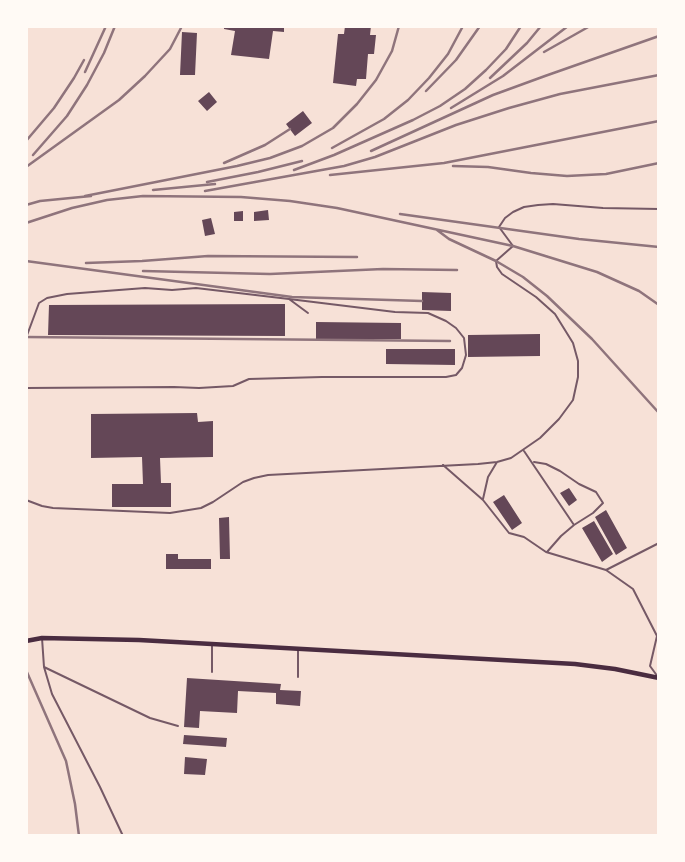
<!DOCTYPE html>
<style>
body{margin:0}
#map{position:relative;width:685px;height:862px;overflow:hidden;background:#f7e1d7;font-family:"DejaVu Sans",sans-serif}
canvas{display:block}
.frame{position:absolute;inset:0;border:28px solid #fffaf5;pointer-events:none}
</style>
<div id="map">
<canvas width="685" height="862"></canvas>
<div class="frame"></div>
</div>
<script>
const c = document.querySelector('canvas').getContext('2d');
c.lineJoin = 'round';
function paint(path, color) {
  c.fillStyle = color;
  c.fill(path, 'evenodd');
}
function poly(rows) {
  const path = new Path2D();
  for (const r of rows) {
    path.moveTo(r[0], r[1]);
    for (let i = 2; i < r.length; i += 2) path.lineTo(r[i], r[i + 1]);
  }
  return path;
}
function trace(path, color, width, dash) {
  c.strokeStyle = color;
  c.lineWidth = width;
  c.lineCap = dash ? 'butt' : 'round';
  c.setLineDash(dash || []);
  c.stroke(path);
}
paint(poly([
 [224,26,284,26,284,32,273,31,269,59,231,55,235,31,224,29],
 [345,26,371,26,370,35,376,35,374,54,368,54,366,79,357,79,356,86,333,83,338,34,344,34],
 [182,32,197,33,195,75,180,75],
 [209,92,217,102,207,111,198,101],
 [303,111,312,123,295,136,286,124],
 [268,210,269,220,254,221,254,212],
 [243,211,243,221,234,221,234,212],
 [211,218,215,234,205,236,202,220],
 [422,292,451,293,451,311,422,310],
 [285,304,285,336,48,335,49,305],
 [316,322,401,323,401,339,316,339],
 [540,334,540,356,468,357,468,335],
 [386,349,455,349,455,365,386,364],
 [197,413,198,422,213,421,213,457,160,458,161,483,171,483,171,507,112,507,112,484,143,484,142,457,91,458,91,414],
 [569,488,577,500,569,506,560,493],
 [504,495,522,523,512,530,493,502],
 [606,510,627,548,616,555,595,517],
 [229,517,230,559,220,559,219,518],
 [594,521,613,554,602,562,582,528],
 [166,554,178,554,178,559,211,559,211,569,166,569],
 [187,678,281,684,280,690,301,691,300,706,276,704,276,693,238,691,237,713,200,711,199,728,184,727],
 [184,735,227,738,226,747,183,744],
 [185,757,207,759,205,775,184,774]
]), '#644757');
trace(poly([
 [26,338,39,303,47,298,67,294,145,288,172,290,196,288,289,299,308,313],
 [26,388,174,387,199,388,233,386,249,379,322,377,446,377,456,375,462,368,466,355,464,338,456,328,446,321,428,313,395,312,289,299],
 [524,451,574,525,561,536,547,552],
 [534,462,546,464,560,471,579,484,596,492,603,503,593,513,574,525],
 [443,465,483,500,509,533,524,537,546,552,606,570,633,589,657,636,650,666,658,677],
 [483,499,488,477,497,462],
 [26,500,42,506,53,508,170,513,201,508,213,502,243,482,254,478,268,475,478,464,497,462,511,458,540,438,559,419,573,400,578,377,578,361,573,343,555,314,536,297,502,274,497,267,496,261,513,246,499,227,505,218,513,212,524,207,538,205,553,204,603,208,659,209],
 [606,570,659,543],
 [42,638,44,667,52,694,100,787,123,836],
 [298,649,298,677],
 [44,667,150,718,178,726],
 [212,672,212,644]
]), '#755966', 2);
trace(poly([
 [26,641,42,638,139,640,575,664,615,669,659,678]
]), '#4a2c40', 4.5);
trace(poly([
 [544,52,590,26],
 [85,72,106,26],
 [490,78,527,43,541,26],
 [426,91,456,60,480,26],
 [451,108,503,76,568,26],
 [26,141,54,108,74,78,84,60],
 [332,148,384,119,408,100,429,78,448,54,463,26],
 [371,151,493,95,545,76,659,36],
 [33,155,67,116,87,85,104,53,115,26],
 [224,163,265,145,290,129],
 [453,166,488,167,531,173,567,176,606,174,659,163],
 [26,167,119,100,145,76,170,49,182,26],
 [294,170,334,155,413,120,440,106,465,89,486,70,506,49,521,26],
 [330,175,444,163,659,121],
 [207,182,258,172,302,161],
 [153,190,215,184],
 [205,191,344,166,375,157,456,125,509,108,560,94,659,75],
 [85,196,237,166,270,158,302,146,333,128,357,104,376,80,392,51,399,26],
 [26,205,40,201,91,196],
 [400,214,579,239,659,247],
 [26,223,72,208,107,200,143,196,241,197,290,201,337,208,513,246,597,272,639,291,659,305],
 [437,230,449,239,496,261,523,277,547,296,592,339,659,413],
 [26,261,292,297,422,301],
 [86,263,142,261,208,256,357,257],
 [143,271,270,274,383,269,457,270],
 [26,337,450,341],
 [26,670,66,761,75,804,79,836]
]), '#8f747c', 2.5);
</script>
